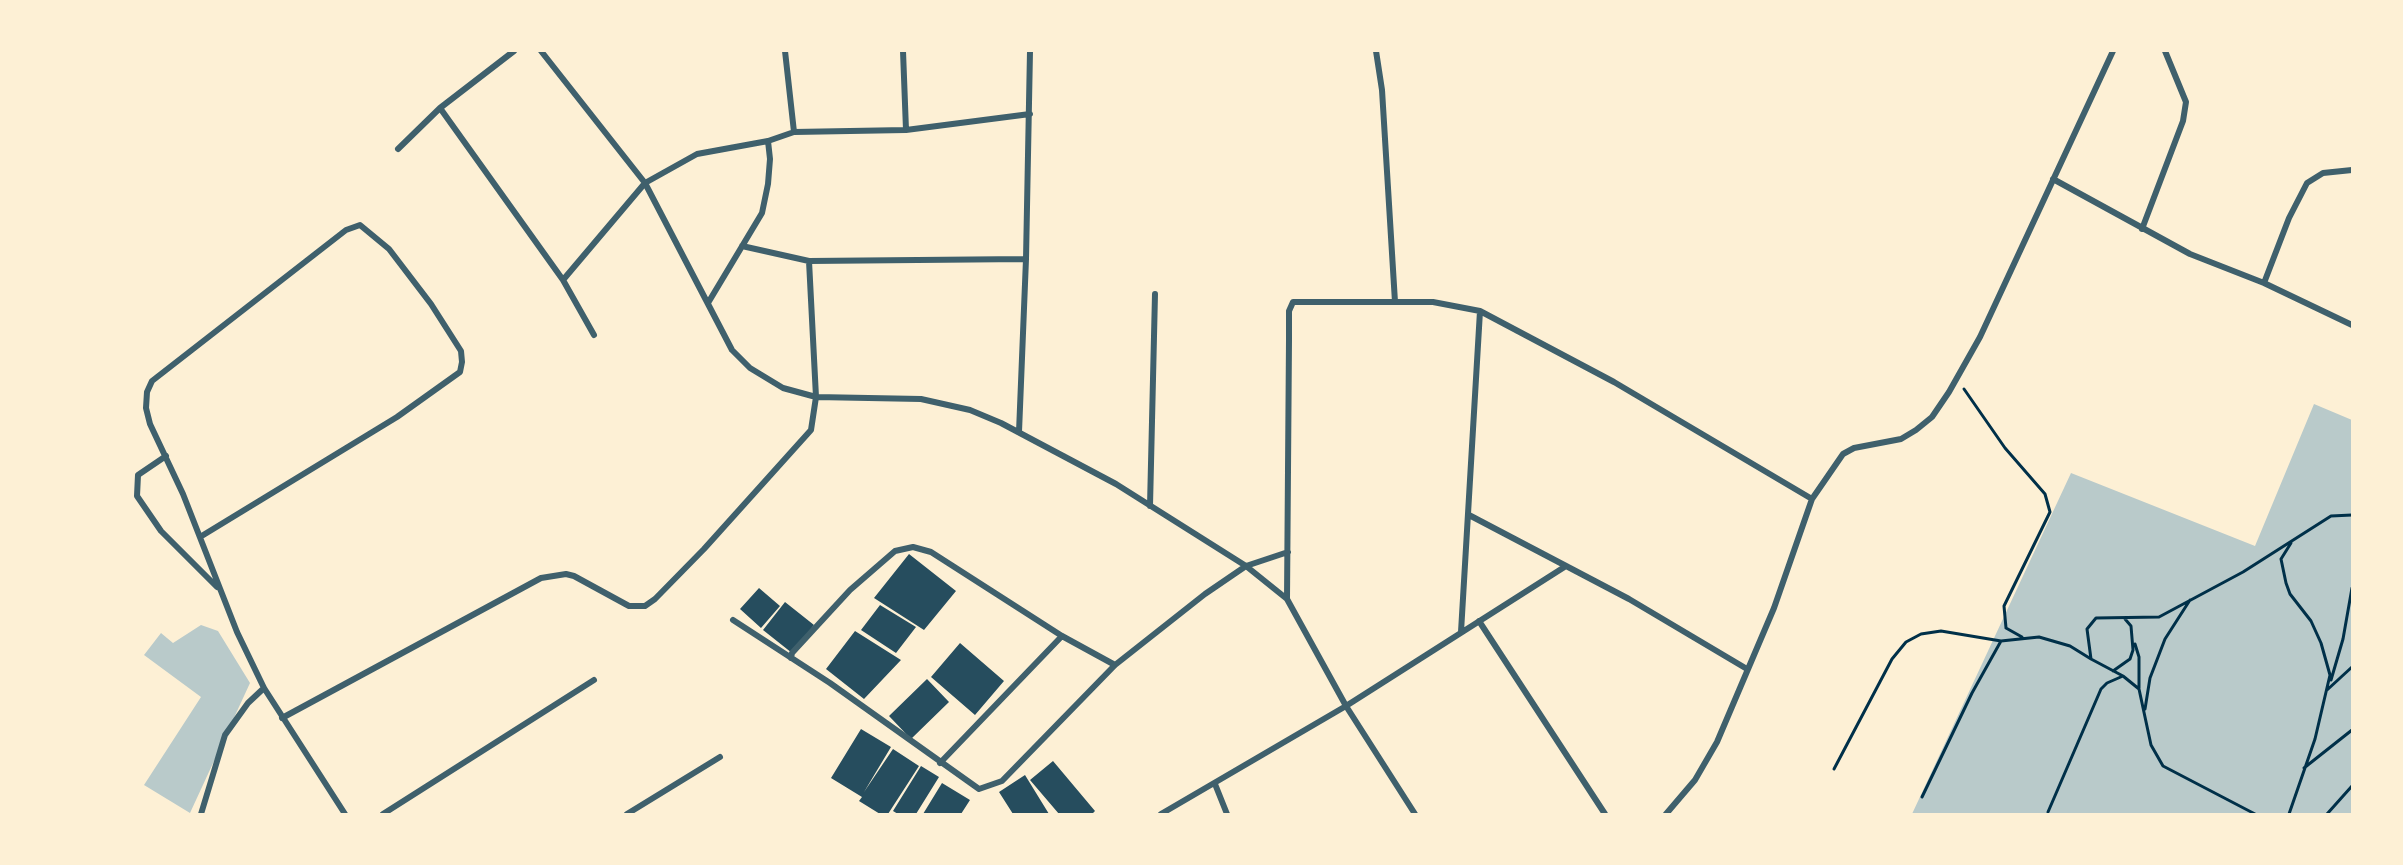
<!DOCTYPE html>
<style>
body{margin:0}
#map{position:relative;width:2403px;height:865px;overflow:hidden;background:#fdf0d5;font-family:Manrope,sans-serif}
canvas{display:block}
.frame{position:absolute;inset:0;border:52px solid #fdf0d5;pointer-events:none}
</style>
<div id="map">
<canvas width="2403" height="865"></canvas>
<div class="frame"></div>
</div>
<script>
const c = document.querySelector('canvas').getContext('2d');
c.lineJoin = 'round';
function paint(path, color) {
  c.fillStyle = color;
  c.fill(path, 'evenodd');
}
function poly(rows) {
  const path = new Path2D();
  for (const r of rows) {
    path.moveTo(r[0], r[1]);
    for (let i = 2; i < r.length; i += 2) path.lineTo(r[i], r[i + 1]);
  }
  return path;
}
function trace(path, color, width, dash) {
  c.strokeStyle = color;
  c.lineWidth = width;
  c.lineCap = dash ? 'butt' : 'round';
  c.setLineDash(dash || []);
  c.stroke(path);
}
paint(poly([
 [2314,404,2352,420,2352,814,1912,814,2071,473,2255,546],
 [201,625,218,631,250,683,190,813,144,785,201,697,144,655,161,633,173,643]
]), '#b9caca');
paint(poly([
 [909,554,956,591,924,630,874,598],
 [759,588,780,606,761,628,740,609],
 [785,602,814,625,792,653,763,630],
 [880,605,916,627,896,653,861,630],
 [855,631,901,660,864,699,826,669],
 [960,643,1004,681,975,715,931,677],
 [927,679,949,702,911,739,889,716],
 [861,729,891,747,864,792,893,749,919,766,888,814,880,814,859,801,862,797,831,778],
 [1053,761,1095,811,1092,814,1059,814,1030,780],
 [921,766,939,777,916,814,898,814,893,811],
 [1025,775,1049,814,1013,814,999,792],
 [942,783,970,800,961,814,923,814]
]), '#264d5e');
trace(poly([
 [1964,389,2005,448,2045,494,2050,512,2004,606,2006,628,2022,637],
 [2135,644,2139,657,2139,688],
 [2113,671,2130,659,2133,650,2131,626,2125,619],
 [2331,680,2343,639,2352,588],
 [2327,690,2352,667],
 [2145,709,2150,678,2165,639,2190,600],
 [2304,768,2352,730],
 [1834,769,1892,659,1906,642,1921,634,1941,631,2001,641,2039,637,2070,646,2091,659],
 [1922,797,1972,693,2001,641],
 [2048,812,2101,689,2107,683,2123,676],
 [2255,814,2163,766,2151,745,2139,689,2123,676,2091,659,2087,629,2096,618,2159,617,2243,572,2331,516,2352,515],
 [2289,814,2315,739,2330,675,2321,643,2311,621,2290,594,2286,583,2281,559,2291,543],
 [2327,814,2352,786]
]), '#003049', 3);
trace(poly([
 [541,51,645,183,732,350,750,368,783,388,816,397,921,399,970,410,1001,423,1116,484,1246,566,1287,599,1346,706,1415,814],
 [785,51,794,132],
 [903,51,906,130],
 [1376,51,1382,90,1395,302],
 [440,108,563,280,594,335],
 [398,149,440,108,514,51],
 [2053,179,2190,254,2264,283,2352,325],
 [2142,229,2183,121,2186,102,2165,51],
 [742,246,809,261,1026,259],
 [563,280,645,183,697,154,768,141,794,132,906,130,1030,114],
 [2264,283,2289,218,2307,183,2323,173,2352,170],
 [708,303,762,213,768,184,770,159,768,141],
 [1019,432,1026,259,1030,51],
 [166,456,138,475,137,496,161,531,217,587],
 [1150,506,1155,294],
 [1469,515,1629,599,1747,669],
 [200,537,397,417,460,372,462,362,461,351,431,304,389,249,360,225,346,230,152,381,147,392,146,408,150,424,183,494,237,632,264,688,345,814],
 [1287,599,1289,340,1289,311,1293,302,1433,302,1480,311,1614,382,1812,499],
 [733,620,830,683,979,789,1002,781,1115,665,1205,594,1246,566,1288,552],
 [1479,621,1605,814],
 [1461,632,1480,311],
 [791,658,792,653,850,590,895,551,913,547,931,552,1062,636,1115,665],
 [282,718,541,578,566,574,574,576,629,606,645,606,655,599,704,549,811,430,816,397,809,261],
 [940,763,1062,636],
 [1215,784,1227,814],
 [201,814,225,735,248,703,264,688],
 [383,814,594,680],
 [627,814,720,757],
 [1161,814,1346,706,1566,566],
 [1666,814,1695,780,1717,742,1774,608,1812,499,1843,454,1854,448,1901,439,1916,430,1932,417,1949,392,1980,337,2113,51]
]), '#3f606c', 6);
</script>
